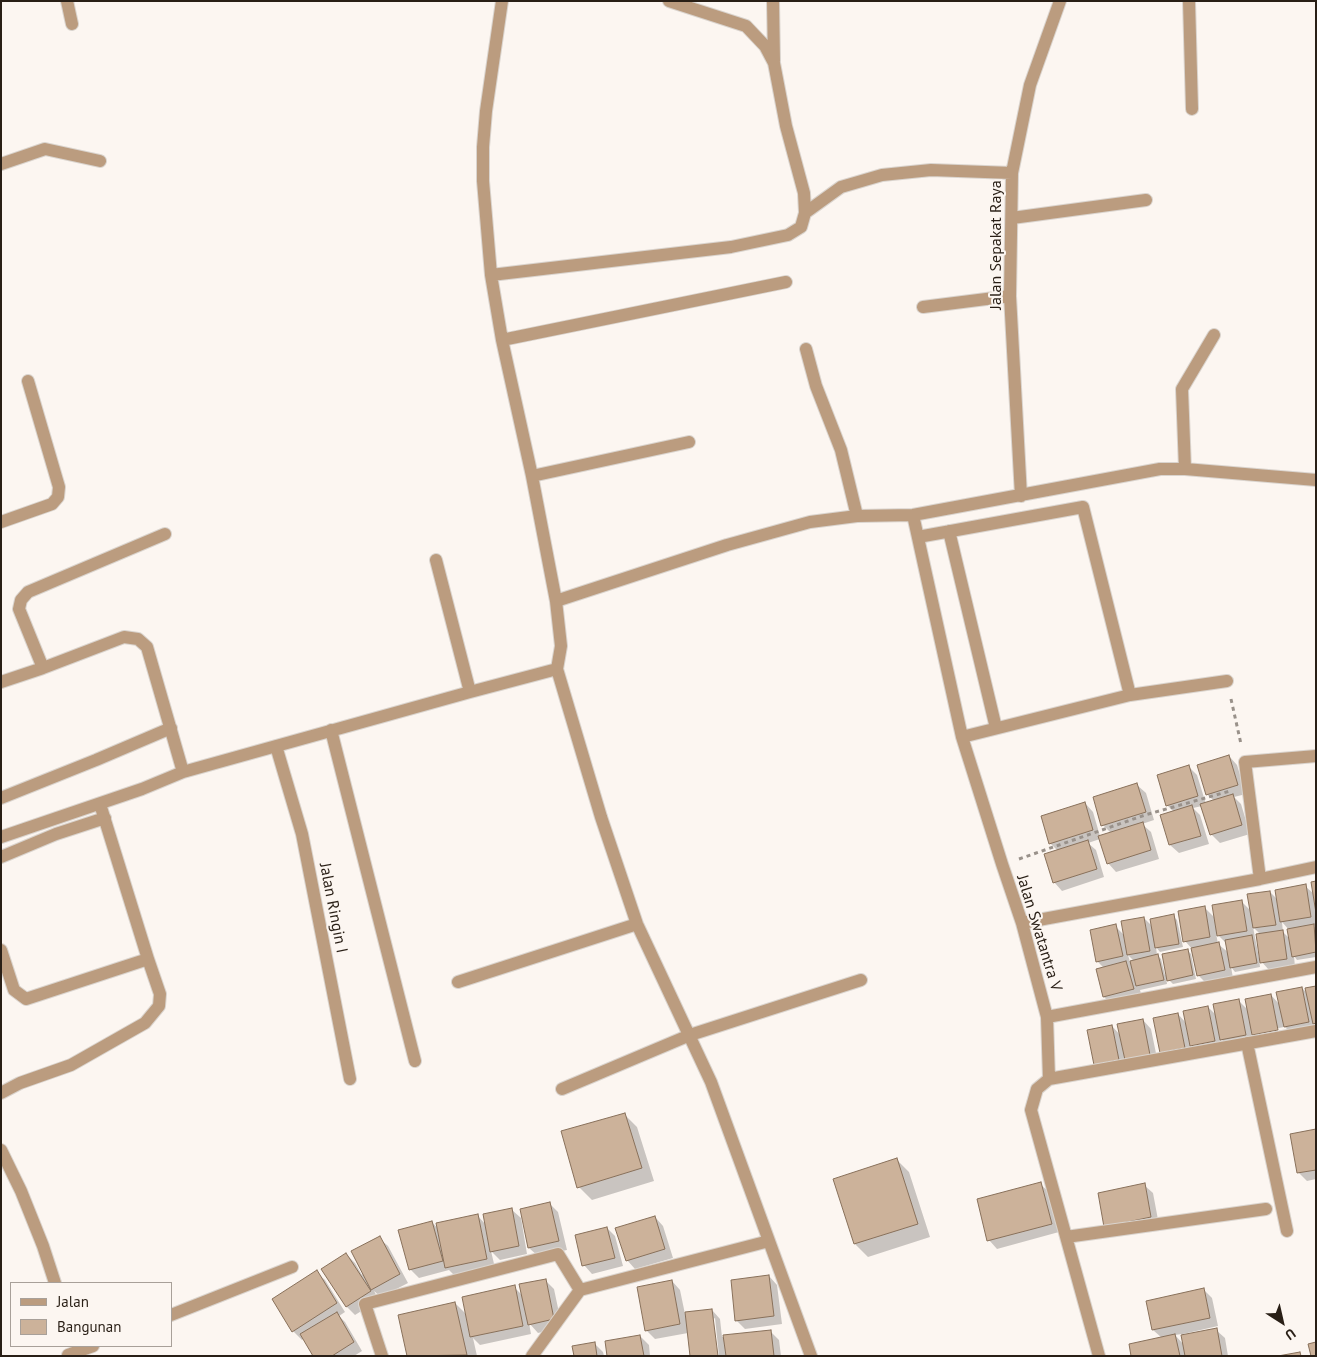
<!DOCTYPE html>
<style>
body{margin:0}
#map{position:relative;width:1317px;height:1357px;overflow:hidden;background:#fcf6f1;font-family:"PT Sans",sans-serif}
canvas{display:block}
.frame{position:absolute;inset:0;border:2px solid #291f16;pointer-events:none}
.legend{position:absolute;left:10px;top:1282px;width:162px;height:65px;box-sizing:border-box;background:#fcf6f1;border:1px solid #a8a099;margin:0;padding:6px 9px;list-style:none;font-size:15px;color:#291f16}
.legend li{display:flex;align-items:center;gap:10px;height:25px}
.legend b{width:25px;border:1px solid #a8a099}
.north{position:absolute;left:1257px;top:1297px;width:50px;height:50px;-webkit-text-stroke:4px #fcf6f1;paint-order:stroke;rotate:145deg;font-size:14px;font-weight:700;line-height:20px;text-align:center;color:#291f16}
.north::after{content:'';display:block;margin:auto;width:18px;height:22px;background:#291f16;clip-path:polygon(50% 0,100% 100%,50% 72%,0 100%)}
</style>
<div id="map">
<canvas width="1317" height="1357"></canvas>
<div class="frame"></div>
<ul class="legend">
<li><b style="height:6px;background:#bb9c7f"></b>Jalan</li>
<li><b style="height:14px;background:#ccb29a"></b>Bangunan</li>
</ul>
<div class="north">U</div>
</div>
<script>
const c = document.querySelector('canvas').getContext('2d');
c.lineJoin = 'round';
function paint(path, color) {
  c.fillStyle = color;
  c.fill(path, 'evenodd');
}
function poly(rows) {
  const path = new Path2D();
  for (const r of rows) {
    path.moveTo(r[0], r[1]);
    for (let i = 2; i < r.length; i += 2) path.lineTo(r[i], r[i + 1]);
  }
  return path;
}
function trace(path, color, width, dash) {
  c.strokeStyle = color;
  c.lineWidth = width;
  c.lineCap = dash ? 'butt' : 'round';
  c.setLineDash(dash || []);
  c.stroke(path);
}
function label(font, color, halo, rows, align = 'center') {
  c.font = font + ' "PT Sans",sans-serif';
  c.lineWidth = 4;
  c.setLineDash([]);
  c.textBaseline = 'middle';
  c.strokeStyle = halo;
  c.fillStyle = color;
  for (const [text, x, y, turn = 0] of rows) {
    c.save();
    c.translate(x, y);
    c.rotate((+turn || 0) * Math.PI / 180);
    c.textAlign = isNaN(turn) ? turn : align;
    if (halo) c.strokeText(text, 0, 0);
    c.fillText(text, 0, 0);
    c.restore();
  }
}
paint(poly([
 [1229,756,1237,765,1246,794,1234,797,1241,804,1250,834,1220,843,1211,834,1202,806,1193,808,1200,815,1209,844,1179,853,1170,845,1162,816,1174,812,1167,805,1189,767,1197,775,1206,804,1214,801,1207,794],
 [1137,785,1146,793,1154,820,1142,824,1151,832,1159,859,1116,872,1108,863,1100,839,1088,843,1096,850,1104,877,1062,891,1054,882,1058,851,1050,843,1085,803,1093,812,1100,836,1111,833,1103,825],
 [1316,882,1316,926,1314,926,1316,928,1316,957,1297,960,1294,956,1295,967,1270,971,1259,959,1260,967,1235,972,1231,967,1233,978,1207,984,1198,975,1193,950,1185,941,1204,907,1216,919,1242,902,1251,911,1270,892,1278,900,1305,886,1314,894],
 [1282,922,1290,931,1290,939,1283,932],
 [1253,927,1261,935,1261,958,1259,958],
 [1216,933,1227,944,1229,953,1218,944],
 [1173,916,1177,920,1183,947,1160,952,1156,947,1157,955,1161,959,1165,975,1167,975,1187,950,1191,954,1196,979,1173,984,1166,977,1167,984,1140,990,1142,997,1112,1005,1104,997,1104,968,1098,962,1115,926,1124,935,1144,918,1153,927],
 [1128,955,1134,961,1130,962],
 [1302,988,1308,994,1316,988,1316,1031,1293,1035,1283,1025,1284,1027,1258,1032,1258,1035,1284,1030,1286,1038,1262,1043,1251,1032,1253,1043,1230,1048,1221,1039,1223,1050,1200,1054,1191,1046,1193,1056,1169,1061,1178,1014,1186,1023,1208,1007,1217,1016,1238,1000,1249,1011,1271,995,1280,1005],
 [1143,1020,1151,1029,1158,1063,1103,1073,1112,1026,1121,1036],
 [624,1114,637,1127,654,1181,592,1200,579,1187],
 [1316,1130,1316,1179,1307,1181,1298,1172],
 [896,1159,909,1172,930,1237,868,1257,855,1244],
 [1040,1184,1049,1192,1059,1232,997,1249,989,1240],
 [1144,1185,1153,1193,1159,1225,1106,1226],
 [549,1203,558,1212,567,1250,538,1256,529,1248,521,1210],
 [512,1210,521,1218,527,1254,500,1260,491,1251,495,1268,455,1276,449,1270,419,1278,410,1269,432,1222,438,1229,477,1215,486,1225],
 [655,1217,663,1226,673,1258,635,1269,627,1260],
 [607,1228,615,1236,623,1266,592,1274,584,1265],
 [379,1238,388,1246,408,1283,381,1297,374,1291,379,1300,355,1315,347,1307,323,1269,346,1254,355,1263,362,1275],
 [316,1272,325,1280,345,1312,339,1316,345,1322,362,1351,354,1356,315,1356,304,1338,302,1340,293,1331,273,1299],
 [769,1276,777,1285,782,1324,745,1329,736,1320],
 [545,1280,554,1289,562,1327,538,1333,529,1323,531,1334,480,1345,473,1338,477,1356,408,1356,455,1303,467,1315,514,1287,523,1296],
 [672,1281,680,1290,685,1314,712,1310,720,1319,722,1337,770,1331,779,1340,781,1356,719,1356,715,1318,688,1333,655,1339,647,1331],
 [1204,1290,1212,1298,1218,1326,1183,1334,1183,1336,1216,1330,1225,1338,1228,1356,1133,1356,1162,1338,1153,1330,1147,1302],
 [1182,1334,1184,1345,1175,1335],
 [640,1336,649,1345,650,1356,608,1356],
 [594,1343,603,1352,604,1356,575,1356]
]), '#0003');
const building = poly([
 [1229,755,1238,785,1206,795,1197,765,1229,755],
 [1189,765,1198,796,1166,806,1157,775,1189,765],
 [1137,783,1146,812,1101,826,1093,797,1137,783],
 [1233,794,1242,825,1210,835,1200,804,1233,794],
 [1085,802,1093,830,1049,844,1041,816,1085,802],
 [1192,805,1201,836,1169,845,1160,815,1192,805],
 [1143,822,1151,850,1107,864,1098,836,1143,822],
 [1088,840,1097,869,1053,883,1044,854,1088,840],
 [1316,881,1316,913,1311,882,1316,881],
 [1306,884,1311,917,1280,922,1275,890,1306,884],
 [1270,891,1276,925,1253,928,1247,894,1270,891],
 [1242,900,1247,931,1217,936,1212,905,1242,900],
 [1205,906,1210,937,1183,942,1178,911,1205,906],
 [1174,914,1179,944,1155,948,1150,919,1174,914],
 [1144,917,1150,951,1127,955,1121,921,1144,917],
 [1116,924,1123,956,1096,962,1090,930,1116,924],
 [1314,924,1316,952,1292,957,1287,929,1314,924],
 [1283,930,1287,959,1260,963,1256,934,1283,930],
 [1252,935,1257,963,1230,968,1225,940,1252,935],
 [1219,942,1225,970,1197,976,1191,948,1219,942],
 [1188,949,1193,975,1167,981,1162,954,1188,949],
 [1158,954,1164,980,1136,986,1130,961,1158,954],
 [1126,961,1134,989,1103,997,1096,969,1126,961],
 [1316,986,1316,1023,1313,1024,1305,988,1316,986],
 [1302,987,1309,1022,1284,1027,1276,992,1302,987],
 [1271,994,1278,1030,1252,1035,1245,999,1271,994],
 [1239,999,1246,1035,1220,1040,1213,1004,1239,999],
 [1208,1006,1215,1041,1190,1046,1183,1011,1208,1006],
 [1178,1013,1185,1048,1160,1053,1153,1018,1178,1013],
 [1143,1019,1150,1055,1125,1060,1117,1024,1143,1019],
 [1112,1025,1119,1060,1094,1065,1087,1030,1112,1025],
 [625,1113,642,1168,577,1188,561,1131,625,1113],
 [1316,1129,1316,1170,1297,1173,1290,1134,1316,1129],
 [897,1158,918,1224,854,1244,833,1179,897,1158],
 [1041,1182,1052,1224,987,1241,977,1199,1041,1182],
 [1145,1183,1151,1217,1104,1227,1098,1193,1145,1183],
 [550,1202,559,1241,528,1248,520,1209,550,1202],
 [512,1208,519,1246,490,1252,483,1214,512,1208],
 [478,1214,487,1259,445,1268,436,1223,478,1214],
 [655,1216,665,1249,626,1261,615,1228,655,1216],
 [432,1221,443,1261,409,1270,398,1230,432,1221],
 [607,1227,615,1258,582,1266,575,1235,607,1227],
 [380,1236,400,1274,371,1290,351,1251,380,1236],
 [346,1253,371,1291,346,1307,321,1269,346,1253],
 [317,1270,337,1303,292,1332,272,1299,317,1270],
 [769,1275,774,1316,735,1321,731,1280,769,1275],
 [546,1279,554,1319,528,1325,519,1284,546,1279],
 [672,1280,680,1324,645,1331,637,1287,672,1280],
 [515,1285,523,1326,470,1337,462,1297,515,1285],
 [1204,1288,1210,1318,1152,1330,1146,1301,1204,1288],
 [455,1302,467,1355,407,1356,398,1315,455,1302],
 [712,1309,718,1356,690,1356,685,1312,712,1309],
 [337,1312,354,1342,332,1356,313,1356,300,1334,337,1312],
 [1217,1328,1222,1356,1185,1356,1181,1335,1217,1328],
 [771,1330,774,1356,726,1356,723,1335,771,1330],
 [1175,1334,1180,1356,1131,1356,1129,1344,1175,1334],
 [640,1335,644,1356,607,1356,605,1341,640,1335],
 [595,1342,597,1356,574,1356,572,1346,595,1342],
 [1316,1342,1316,1356,1311,1356,1308,1344,1316,1342],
 [1300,1352,1301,1356,1278,1356,1300,1352]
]);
paint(building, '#ccb29a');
trace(building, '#88705a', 1);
const minor = poly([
 [67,1,72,24],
 [502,1,486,111,483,147,483,181,491,275,502,340,532,476,556,601,561,646,557,669,601,817,637,924,711,1082,811,1356],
 [773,1,774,61],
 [1189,1,1192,109],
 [1,164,45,149,100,161],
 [805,213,841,187,882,175,931,170,1012,173],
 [1012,218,1146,200],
 [491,275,731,247,788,235,801,227,805,213,804,193,786,126,774,63,765,46,746,26,669,1],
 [923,307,1010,296],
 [502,340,786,282],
 [806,349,816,386,841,450,857,516],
 [1185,469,1182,389,1214,335],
 [532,476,689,442],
 [1021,496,1010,296,1012,173,1030,85,1060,1],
 [913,515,962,737,1002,864,1022,923,1047,1017,1049,1079,1037,1089,1031,1110,1099,1356],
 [1,522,52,504,58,497,59,487,28,381],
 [949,531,996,728],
 [918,537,1083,507,1130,695],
 [436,560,470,692],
 [556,601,727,545,810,522,857,516,913,515,1160,469,1185,469,1316,480],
 [43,668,19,609,21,600,28,592,165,534],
 [1,682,43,668,124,637,138,639,147,647,183,772],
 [331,730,415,1061],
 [962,737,1130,695,1227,681],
 [276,746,302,834,350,1079],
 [1,798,96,760,171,728],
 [1,837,142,789,183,772,470,692,557,669],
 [1,857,56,834,105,818],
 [1260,879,1245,762,1316,756],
 [1022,923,1260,879,1316,867],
 [1,950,14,990,26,999,148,959,100,804],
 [458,982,637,924],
 [1047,1017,1316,967],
 [1247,1043,1287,1231],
 [1049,1079,1316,1031],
 [562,1089,690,1035,861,980],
 [1,1093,20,1083,71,1065,145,1023,159,1006,160,994,148,959],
 [1,1150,21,1191,43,1246,55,1283],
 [1066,1237,1266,1209],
 [171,1315,292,1267],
 [68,1355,93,1346],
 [382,1356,365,1304,558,1254,580,1290],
 [532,1356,580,1290,769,1241]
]);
trace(minor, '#dad4ce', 14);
trace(poly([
 [1231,699,1241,744],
 [1019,859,1145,815,1230,791]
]), '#99918a', 3, [4, 4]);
trace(minor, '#bb9c7f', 12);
label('16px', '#291f16', '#fcf6f1', [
 ["Jalan Sepakat Raya",996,245,-90],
 ["Jalan Ringin I",333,908,79],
 ["Jalan Swatantra V",1039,933,73]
]);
</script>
